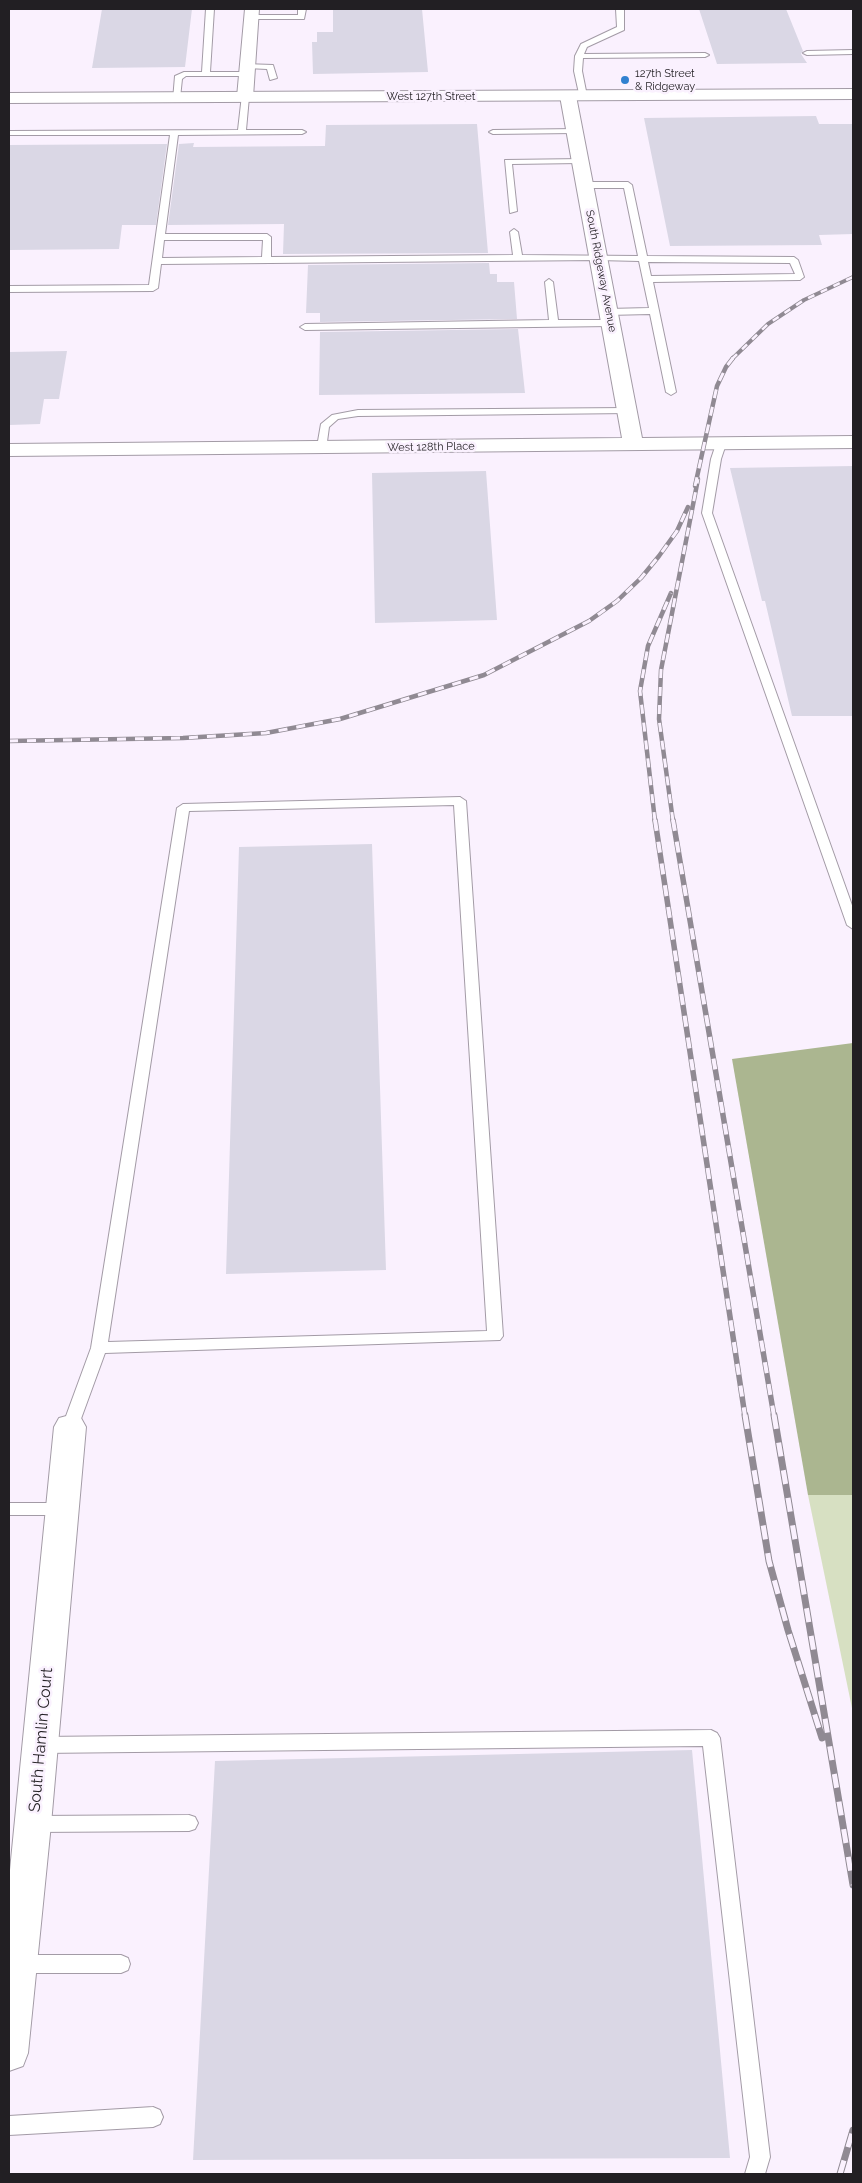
<!DOCTYPE html>
<style>
body{margin:0}
#map{position:relative;width:862px;height:2183px;overflow:hidden;background:#faf1fe;font-family:Raleway,sans-serif}
canvas{display:block}
.frame{position:absolute;inset:0;border:10px solid #221f23;pointer-events:none}
</style>
<div id="map">
<canvas width="862" height="2183"></canvas>
<div class="frame"></div>
</div>
<script>
const c = document.querySelector('canvas').getContext('2d');
c.lineJoin = 'round';
function paint(path, color) {
  c.fillStyle = color;
  c.fill(path, 'evenodd');
}
function poly(rows) {
  const path = new Path2D();
  for (const r of rows) {
    path.moveTo(r[0], r[1]);
    for (let i = 2; i < r.length; i += 2) path.lineTo(r[i], r[i + 1]);
  }
  return path;
}
function trace(path, color, width, dash) {
  c.strokeStyle = color;
  c.lineWidth = width;
  c.lineCap = dash ? 'butt' : 'round';
  c.setLineDash(dash || []);
  c.stroke(path);
}
function label(font, color, halo, rows, align = 'center') {
  c.font = font + ' Raleway,sans-serif';
  c.lineWidth = 5;
  c.setLineDash([]);
  c.textBaseline = 'middle';
  c.strokeStyle = halo;
  c.fillStyle = color;
  for (const [text, x, y, turn = 0] of rows) {
    c.save();
    c.translate(x, y);
    c.rotate((+turn || 0) * Math.PI / 180);
    c.textAlign = isNaN(turn) ? turn : align;
    if (halo) c.strokeText(text, 0, 0);
    c.fillText(text, 0, 0);
    c.restore();
  }
}
paint(poly([
 [808,1495,853,1495,853,1713]
]), '#d7e0c2');
paint(poly([
 [853,1043,853,1495,808,1495,732,1059]
]), '#abb690');
paint(poly([
 [102,9,192,9,185,67,92,68],
 [333,9,422,9,428,72,313,74,312,42,317,42,317,32,333,32],
 [699,9,786,9,803,51,801,54,807,63,717,64],
 [816,116,819,124,853,124,853,234,819,235,822,245,670,246,644,118],
 [477,124,488,253,283,254,284,224,168,225,179,144,194,143,193,147,325,146,326,125],
 [167,144,156,225,122,225,119,249,9,250,9,145],
 [489,263,490,274,497,274,497,282,514,282,517,319,320,322,320,313,306,313,308,265],
 [518,329,525,393,319,395,320,332],
 [67,351,59,399,44,399,40,424,9,425,9,352],
 [853,466,853,716,792,716,765,601,762,601,730,468],
 [486,471,497,620,375,623,372,473],
 [372,844,386,1270,226,1274,239,847],
 [692,1750,730,2158,193,2160,215,1761]
]), '#dad7e5');
const lane = poly([
 [206,9,214,9,210,72,247,72,251,74,247,76,186,76,182,79,180,98,173,100,175,76,184,72,202,72,206,9],
 [298,9,306,9,304,19,251,19,247,17,251,15,298,15,298,9],
 [616,9,624,9,624,30,587,47,584,54,705,53,709,55,705,57,583,58,582,71,587,96,580,98,574,71,575,56,581,44,617,27,616,9],
 [853,50,853,54,807,55,803,53,807,51,853,50],
 [244,64,273,65,277,78,270,80,267,69,247,68,243,66,244,64],
 [242,95,249,97,246,130,302,130,306,132,302,134,178,135,165,234,267,234,271,237,271,257,513,255,510,232,514,229,518,232,522,255,638,256,624,188,584,188,580,185,584,182,628,182,632,185,647,256,794,257,798,260,804,277,800,280,653,282,676,392,671,395,666,392,650,314,608,315,603,312,608,309,649,308,639,261,598,260,161,264,158,288,153,291,9,292,9,286,149,285,170,135,9,135,9,131,238,130,242,95],
 [164,240,263,240,262,257,162,258,164,240],
 [648,262,790,263,795,274,651,276,648,262],
 [577,129,577,133,574,133,493,134,489,132,493,130,577,129],
 [583,159,583,163,580,163,512,164,517,211,510,213,505,160,583,159],
 [549,279,553,282,558,320,611,320,616,323,611,326,305,330,300,327,305,324,549,320,545,282,549,279],
 [627,408,632,411,630,413,358,416,338,419,329,427,326,449,322,450,317,447,321,424,332,415,358,410,627,408],
 [721,441,726,444,721,459,712,513,853,908,853,929,847,925,702,513,711,459,716,444,721,441],
 [460,797,466,801,503,1336,500,1340,105,1353,78,1427,76,1431,70,1433,64,1431,62,1427,91,1348,177,808,183,804,460,797],
 [454,805,487,1331,108,1342,189,811,454,805],
 [9,1503,62,1503,68,1504,70,1509,68,1514,62,1515,9,1515,9,1503],
 [711,1730,717,1733,720,1738,770,2157,765,2174,745,2174,750,2157,703,1746,40,1753,34,1750,31,1745,34,1740,40,1737,711,1730],
 [189,1815,195,1817,198,1823,195,1829,189,1831,34,1832,28,1830,25,1824,28,1818,34,1816,189,1815],
 [18,1955,121,1955,128,1958,130,1964,128,1970,121,1973,18,1973,11,1970,9,1964,11,1958,18,1955],
 [153,2107,160,2110,163,2117,160,2124,153,2127,9,2135,9,2116,153,2107]
]);
const street = poly([
 [245,9,259,9,253,97,251,100,245,102,239,100,237,97,245,9],
 [568,91,574,93,576,96,642,438,853,436,853,448,9,456,9,444,622,438,560,96,562,93,568,91],
 [70,1415,81,1418,86,1427,51,1824,28,2053,23,2066,9,2071,9,1880,54,1427,59,1418,70,1415]
]);
const secondary = poly([
 [853,89,853,99,9,103,9,93,853,89]
]);
trace(lane, '#a39ba6', 2);
trace(street, '#a39ba6', 2);
trace(secondary, '#a39ba6', 2);
paint(lane, '#fff');
paint(street, '#fff');
paint(secondary, '#fff');
const railFar3 = poly([
 [732,359,768,324,804,300,853,277]
]);
const railFar2 = poly([
 [695,486,717,386,726,367,733,358],
 [9,741,183,738,266,733,340,719,484,675,589,621,617,601,641,578,659,556,677,531,688,507],
 [655,821,640,691,648,646,671,593],
 [673,821,659,719,661,670,698,479]
]);
const railFar1 = poly([
 [655,820,745,1416],
 [673,820,774,1416]
]);
const rail = poly([
 [745,1415,769,1561,788,1630,822,1738],
 [774,1415,853,1885],
 [840,2174,853,2130]
]);
trace(railFar3, '#908a93', 4);
trace(railFar2, '#908a93', 4.5);
trace(railFar1, '#908a93', 5.5);
trace(rail, '#908a93', 7);
trace(railFar3, '#faf1fe', 2.5, [7]);
trace(railFar2, '#faf1fe', 3, [9]);
trace(railFar1, '#faf1fe', 4, [11]);
trace(rail, '#faf1fe', 5, [14]);
for (const [x, y, r, color] of [
 [625,80,5,"#3181d0"]
]) {
  const dot = new Path2D();
  dot.arc(x, y, r, 0, 2 * Math.PI);
  c.fillStyle = color;
  c.fill(dot);
  trace(dot, '#faf1fe', 2);
}
label('11px', '#221f23', '#faf1fe', [
 ["127th Street",635,74],
 ["& Ridgeway",635,87]
], 'left');
label('11px', '#221f23', '#faf1fe', [
 ["West 127th Street",431,97],
 ["South Ridgeway Avenue",601,271,79],
 ["West 128th Place",431,447,-1]
]);
label('16px', '#221f23', '#faf1fe', [
 ["South Hamlin Court",41,1740,-85]
]);
</script>
